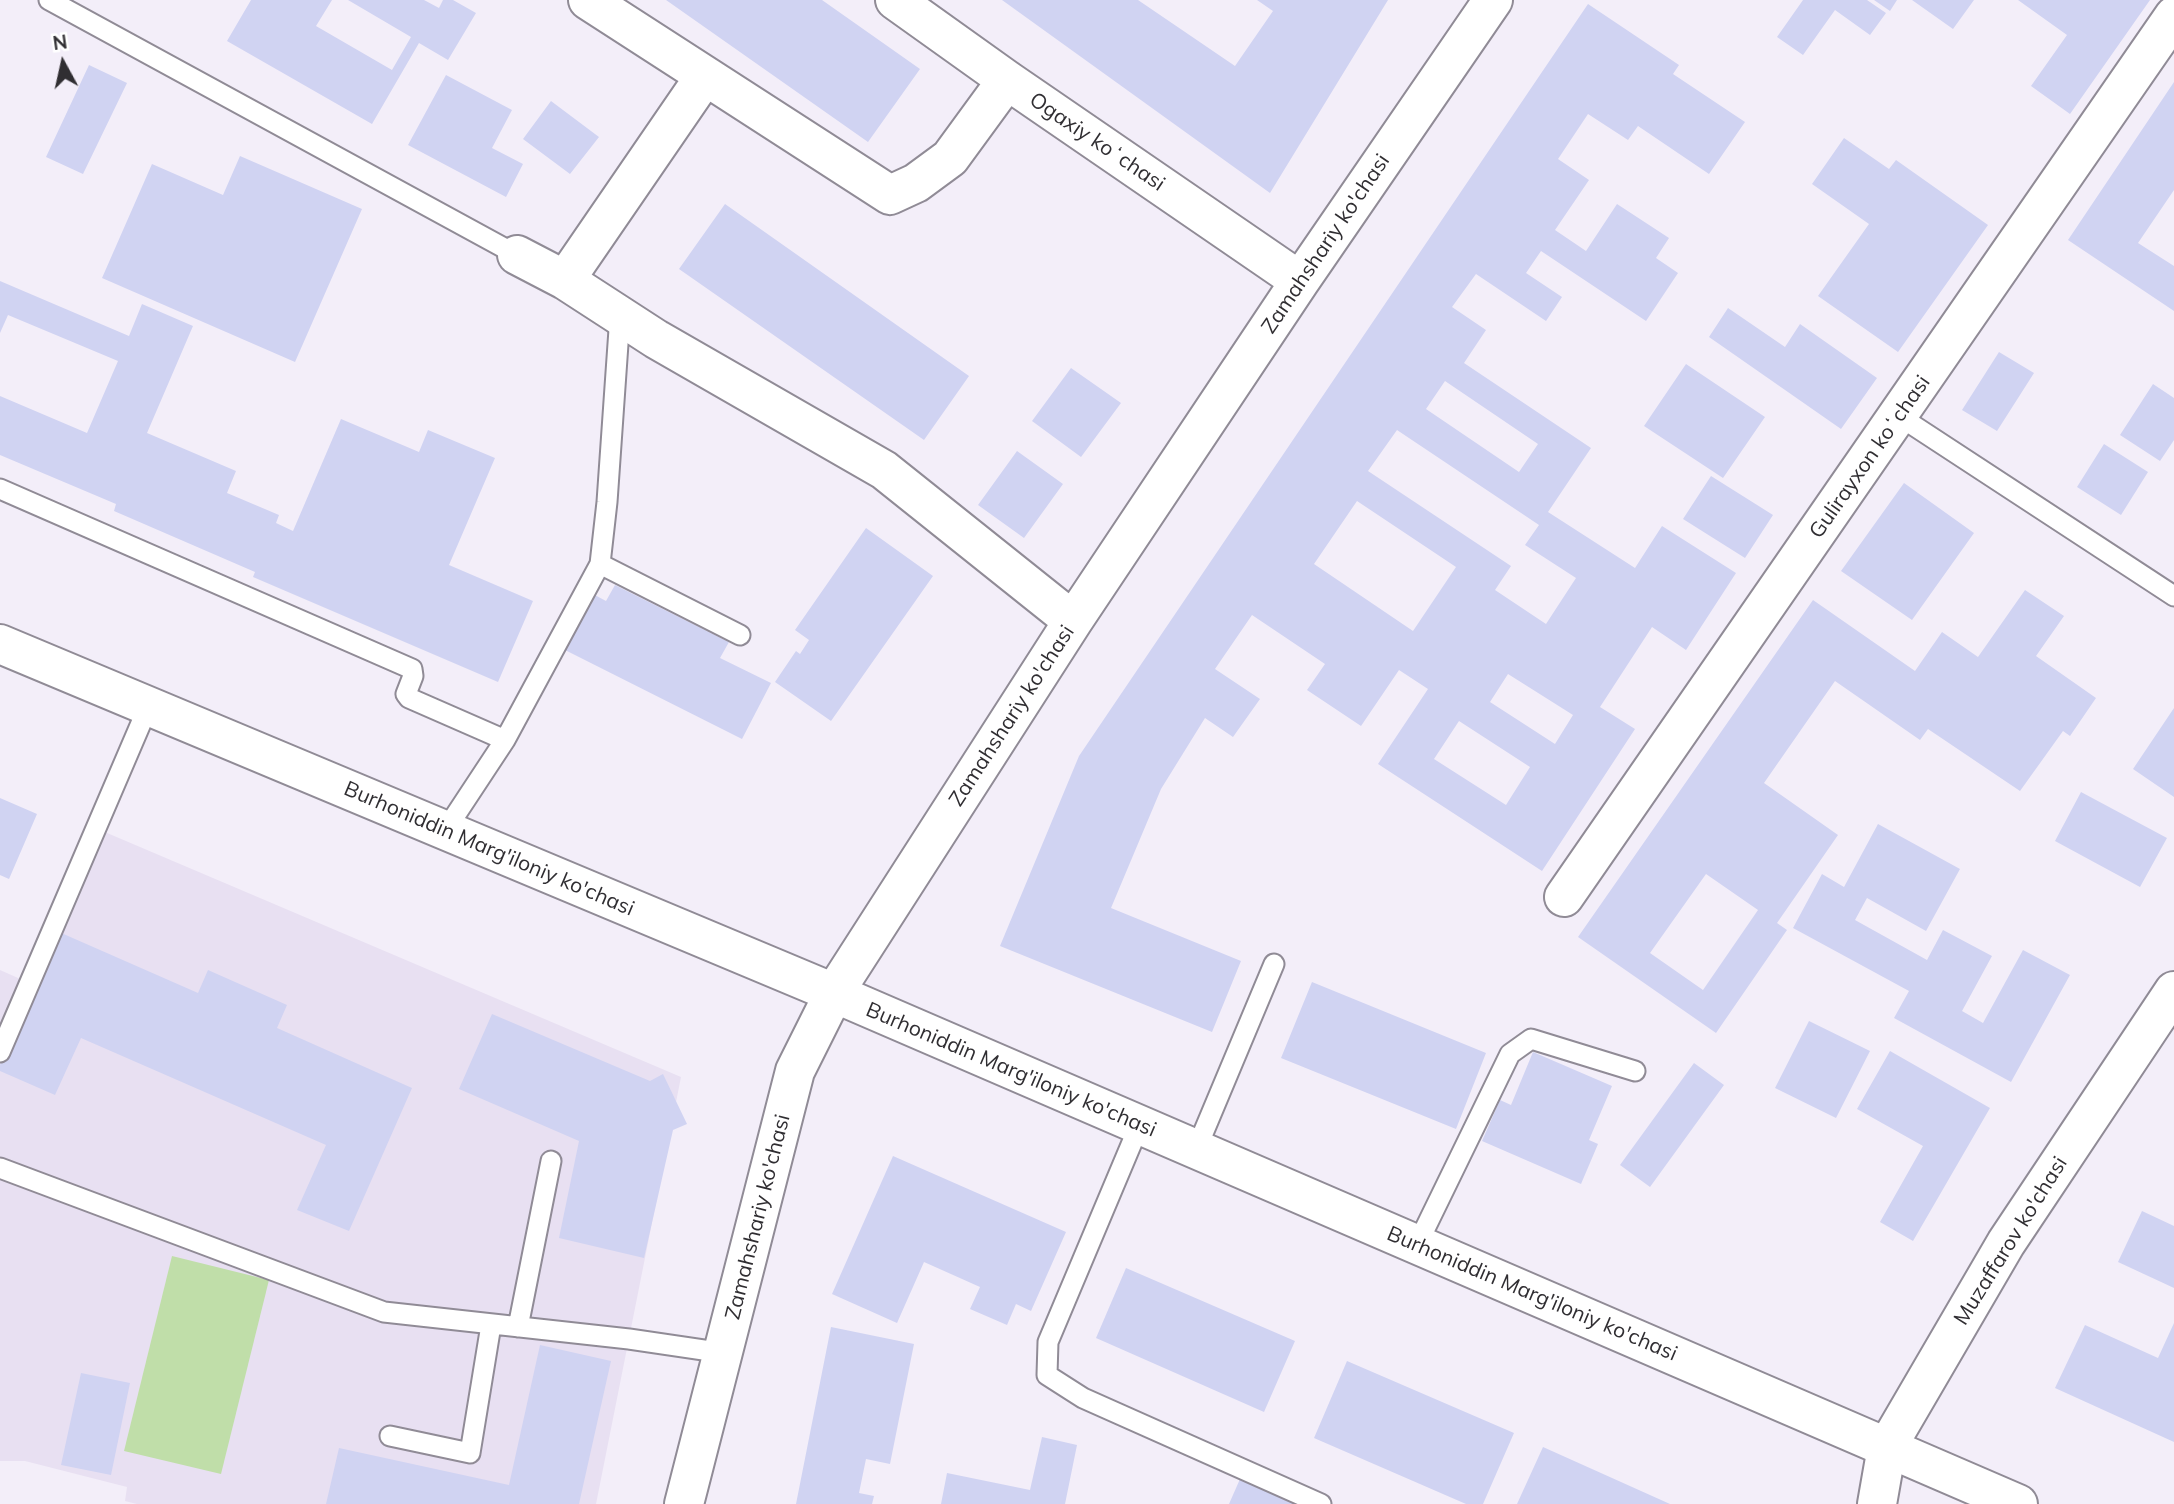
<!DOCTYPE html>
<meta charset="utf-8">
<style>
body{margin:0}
#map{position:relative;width:2174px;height:1504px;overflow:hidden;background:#f3eef9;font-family:Mulish,sans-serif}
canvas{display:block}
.north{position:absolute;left:28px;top:28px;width:70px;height:70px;-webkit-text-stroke:5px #fff;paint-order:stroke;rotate:352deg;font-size:19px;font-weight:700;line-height:28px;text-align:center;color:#302e32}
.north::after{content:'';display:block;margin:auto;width:24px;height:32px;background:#302e32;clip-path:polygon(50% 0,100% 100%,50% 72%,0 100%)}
</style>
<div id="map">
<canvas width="2174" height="1504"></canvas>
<div class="north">N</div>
</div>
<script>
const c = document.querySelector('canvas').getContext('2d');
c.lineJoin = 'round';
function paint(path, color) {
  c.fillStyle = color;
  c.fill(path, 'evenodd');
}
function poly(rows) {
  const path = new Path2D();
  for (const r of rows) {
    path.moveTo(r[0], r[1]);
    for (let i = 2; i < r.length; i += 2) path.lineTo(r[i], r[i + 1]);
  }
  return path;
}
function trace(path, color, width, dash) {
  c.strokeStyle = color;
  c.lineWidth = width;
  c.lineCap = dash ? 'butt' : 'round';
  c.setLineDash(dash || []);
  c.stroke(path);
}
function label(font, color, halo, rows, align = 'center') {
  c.font = font + ' Mulish,sans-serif';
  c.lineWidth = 5;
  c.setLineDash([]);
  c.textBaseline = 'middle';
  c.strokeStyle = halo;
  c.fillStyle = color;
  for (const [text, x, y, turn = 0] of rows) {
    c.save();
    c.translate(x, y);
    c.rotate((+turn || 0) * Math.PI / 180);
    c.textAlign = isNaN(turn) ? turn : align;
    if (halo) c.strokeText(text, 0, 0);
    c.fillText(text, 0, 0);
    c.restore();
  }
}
paint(poly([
 [93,827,681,1077,596,1504,137,1504,125,1501,127,1487,25,1461,0,1461,0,970,27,982]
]), '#e8e0f2');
paint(poly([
 [172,1256,269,1280,221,1474,124,1451]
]), '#c0dea9');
paint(poly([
 [251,0,332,0,316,26,392,70,411,37,348,0,424,0,439,8,443,0,453,0,476,13,448,60,419,43,372,124,227,41],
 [666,0,822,0,920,69,868,142],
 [1002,0,1138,0,1235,66,1273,11,1257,0,1388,0,1270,193],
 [1803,0,1867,0,1886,13,1870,35,1835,10,1803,55,1777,37],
 [1874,0,1897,0,1890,11],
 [1912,0,1974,0,1953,29],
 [2018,0,2150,0,2070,114,2031,86,2067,35],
 [1588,4,1679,65,1673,74,1745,122,1709,174,1638,126,1628,140,1588,114,1558,159,1589,180,1555,230,1586,251,1617,204,1669,238,1656,258,1678,273,1646,321,1541,251,1526,273,1562,297,1546,321,1476,274,1452,307,1486,330,1464,363,1591,448,1548,512,1635,568,1662,526,1736,573,1686,650,1652,627,1600,707,1635,729,1542,871,1378,764,1428,689,1399,670,1361,726,1307,690,1325,664,1252,615,1215,669,1260,699,1233,737,1205,718,1161,789,1111,908,1241,961,1212,1032,1000,946,1079,756],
 [1445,381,1538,444,1519,472,1426,409],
 [1397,430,1539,525,1525,545,1576,578,1546,624,1495,590,1511,566,1368,471],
 [1357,501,1456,567,1413,631,1314,564],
 [1508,674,1573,715,1555,744,1490,702],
 [1459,721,1530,767,1506,805,1434,759],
 [89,65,127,83,83,174,46,157],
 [446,75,512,110,492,148,523,164,506,197,408,145],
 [2174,82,2174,190,2138,243,2174,266,2174,311,2068,240],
 [551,101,599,137,570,174,523,139],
 [1844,138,1889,169,1896,160,1988,225,1898,352,1818,296,1869,224,1812,184],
 [240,156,362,209,295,362,102,278,152,164,223,195],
 [725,204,969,376,924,440,679,269],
 [0,281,129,336,142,304,193,326,147,433,236,471,227,493,279,515,276,523,293,531,341,419,419,452,428,430,495,458,449,565,533,601,498,682,253,577,255,572,114,511,116,504,0,455,0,396,87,433,118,361,8,315,0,333],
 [1728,308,1785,347,1800,324,1877,378,1841,429,1709,337],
 [1999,352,2034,373,1997,431,1962,410],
 [1686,364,1765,417,1723,478,1644,426],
 [1071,368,1121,403,1081,457,1032,421],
 [2153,384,2174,398,2174,440,2160,461,2120,435],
 [2104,444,2148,472,2121,515,2077,487],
 [1017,451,1063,484,1024,538,978,505],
 [1711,476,1773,515,1745,558,1683,519],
 [1904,483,1974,533,1912,620,1841,571],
 [866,528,933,576,831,721,775,682,796,651,800,654,809,640,795,630],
 [615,585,729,642,720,658,771,683,742,739,563,649,591,593,606,601],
 [2025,590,2064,616,2036,656,2096,698,2070,736,2063,731,2020,791,1928,729,1920,740,1835,681,1764,783,1838,835,1777,923,1787,930,1716,1033,1578,937,1813,600,1915,671,1942,632,1978,657],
 [1706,874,1758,910,1703,990,1650,953],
 [2174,708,2174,797,2133,769],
 [2081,792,2167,838,2140,887,2055,841],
 [0,798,37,814,9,879,0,875],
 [1878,824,1960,869,1926,931,1867,898,1855,920,1927,960,1943,930,1992,956,1962,1011,1983,1023,2023,950,2070,975,2011,1082,1894,1018,1909,991,1793,928,1822,874,1844,887],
 [59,932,198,993,208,970,287,1005,277,1028,412,1088,349,1231,297,1210,326,1145,81,1038,55,1095,0,1071,0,1065],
 [1312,982,1486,1053,1456,1129,1281,1058],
 [492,1014,650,1081,663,1074,687,1124,673,1130,644,1258,559,1238,579,1141,459,1089],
 [1809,1021,1870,1051,1836,1118,1775,1088],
 [1890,1051,1990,1108,1913,1241,1880,1222,1923,1146,1857,1109],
 [1533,1052,1612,1086,1589,1140,1598,1144,1581,1184,1482,1141,1500,1100,1511,1105],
 [1694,1063,1724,1085,1650,1187,1620,1165],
 [893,1156,1066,1232,1031,1311,1016,1304,1007,1325,970,1309,980,1287,924,1262,897,1323,832,1294],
 [2142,1211,2174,1226,2174,1288,2118,1262],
 [1126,1268,1295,1341,1264,1412,1096,1338],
 [2174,1323,2174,1442,2055,1388,2085,1325,2158,1358],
 [831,1327,914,1344,890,1464,866,1459,859,1493,874,1496,872,1504,796,1504],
 [540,1345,611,1361,579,1504,326,1504,339,1448,509,1485],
 [1347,1361,1514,1433,1483,1504,1466,1504,1314,1438],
 [81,1373,130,1383,111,1475,61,1465],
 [1042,1437,1077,1445,1065,1504,941,1504,947,1473,1030,1490],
 [1543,1447,1670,1504,1517,1504],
 [1240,1479,1296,1504,1229,1504]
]), '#d0d3f2');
const service = poly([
 [49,0,517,255],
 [1899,416,2174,596],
 [0,489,412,669,413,676,406,694,409,698,505,740],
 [600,564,740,635],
 [445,831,505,740,600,564,607,502,620,315],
 [0,1052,148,707],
 [1139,1126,1048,1342,1047,1375,1083,1398,1321,1504],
 [1196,1150,1274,964],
 [0,1168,384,1312,629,1339,724,1353],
 [1417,1245,1510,1054,1531,1039,1635,1071],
 [518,1327,551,1161],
 [390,1436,470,1453,491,1325]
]);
const minor = poly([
 [588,0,890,195,916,183,950,158,1007,80],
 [895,0,1007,80,1300,281],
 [517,255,565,280,656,339,884,470,1073,621],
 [565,280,705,76],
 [1564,897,2174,16],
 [684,1504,795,1071,834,993,1073,621,1300,281,1493,0],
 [1877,1504,1887,1447,2006,1243,2174,991]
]);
const tertiary = poly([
 [0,644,834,993,2018,1504]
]);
trace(service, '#908b96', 23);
trace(minor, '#908b96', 42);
trace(tertiary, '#908b96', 42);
trace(service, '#fff', 19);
trace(minor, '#fff', 38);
trace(tertiary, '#fff', 38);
label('21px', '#302e32', '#fff', [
 ["Ogaxiy koʻchasi",1097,142,34],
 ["Zamahshariy ko'chasi",1326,244,-56],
 ["Gulirayxon koʻchasi",1870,457,-55],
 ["Zamahshariy ko'chasi",1012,716,-57],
 ["Burhoniddin Marg'iloniy ko'chasi",489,849,23],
 ["Burhoniddin Marg'iloniy ko'chasi",1011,1070,23],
 ["Zamahshariy ko'chasi",758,1217,-76],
 ["Muzaffarov ko'chasi",2011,1241,-58],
 ["Burhoniddin Marg'iloniy ko'chasi",1532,1294,23]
]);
</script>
